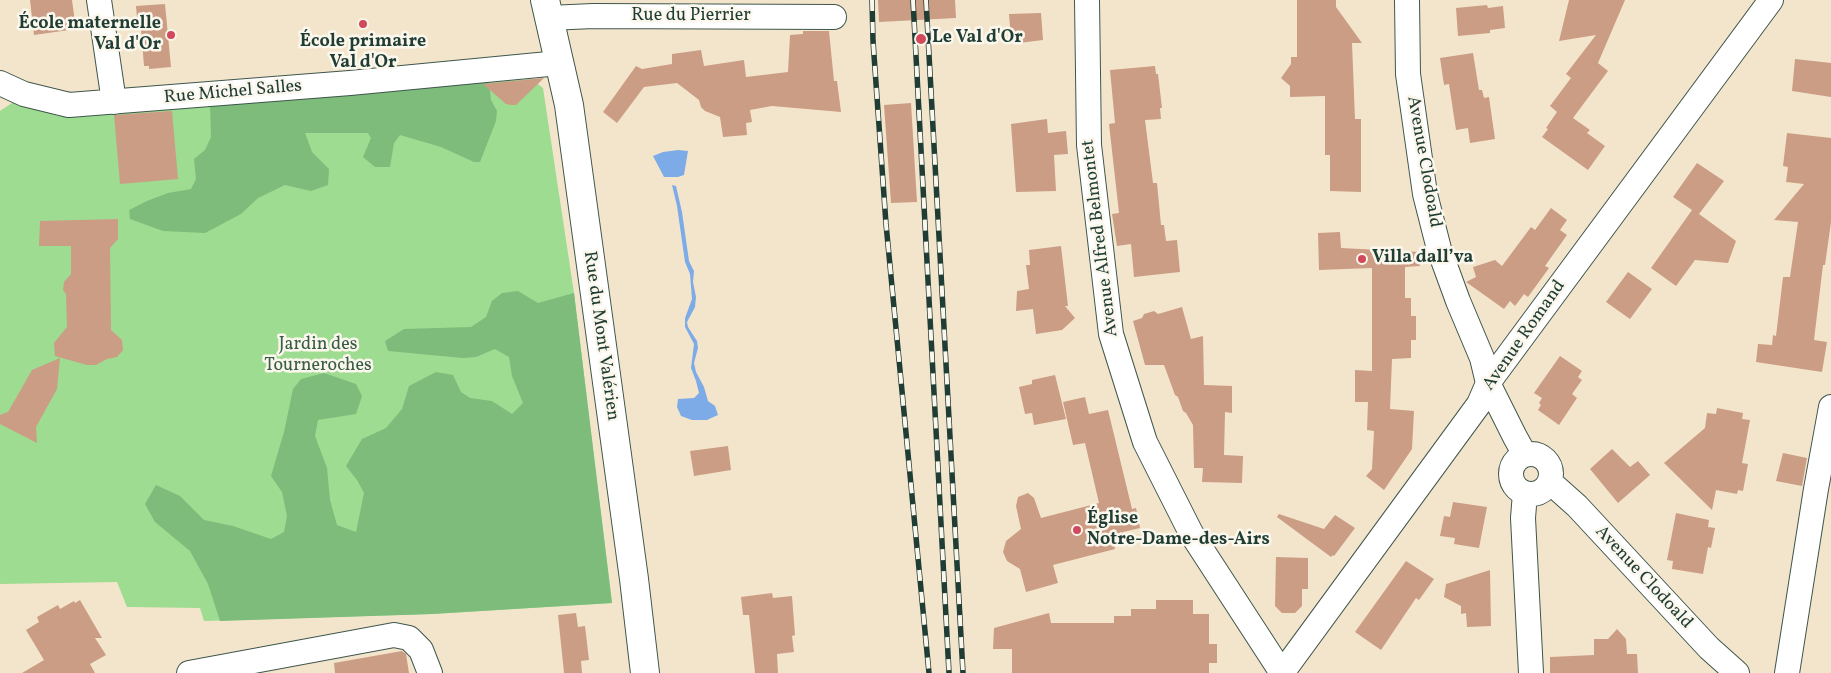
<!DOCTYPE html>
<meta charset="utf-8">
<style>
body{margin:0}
canvas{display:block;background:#f3e5cc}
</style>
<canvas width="1831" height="673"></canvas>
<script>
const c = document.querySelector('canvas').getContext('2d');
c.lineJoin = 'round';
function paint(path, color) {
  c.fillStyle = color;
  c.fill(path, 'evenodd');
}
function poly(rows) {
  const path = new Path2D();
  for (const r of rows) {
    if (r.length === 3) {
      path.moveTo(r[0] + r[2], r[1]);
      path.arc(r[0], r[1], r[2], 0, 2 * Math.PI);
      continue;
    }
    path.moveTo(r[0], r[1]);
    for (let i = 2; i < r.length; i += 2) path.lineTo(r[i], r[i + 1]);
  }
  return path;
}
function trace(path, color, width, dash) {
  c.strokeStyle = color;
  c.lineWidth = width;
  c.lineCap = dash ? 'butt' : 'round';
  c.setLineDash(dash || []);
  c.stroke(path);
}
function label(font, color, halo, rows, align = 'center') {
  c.font = font + ' Vollkorn,serif';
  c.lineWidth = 5;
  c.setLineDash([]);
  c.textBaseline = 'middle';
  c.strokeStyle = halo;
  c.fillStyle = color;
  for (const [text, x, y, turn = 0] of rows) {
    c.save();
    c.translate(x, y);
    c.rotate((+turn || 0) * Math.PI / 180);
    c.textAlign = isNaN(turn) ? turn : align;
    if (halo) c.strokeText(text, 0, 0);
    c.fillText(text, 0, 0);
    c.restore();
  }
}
paint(poly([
 [532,79,543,88,574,293,612,603,432,614,204,621,200,608,127,607,117,582,0,584,0,111,15,101,58,116]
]), '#9edc91');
paint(poly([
 [489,82,491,100,497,111,496,121,480,162,474,162,441,147,400,135,394,143,390,167,375,167,363,157,371,138,368,133,305,133,312,152,329,169,328,185,311,191,285,185,258,198,241,214,205,233,163,231,130,219,129,210,147,201,168,193,191,189,196,179,194,159,205,150,211,137,210,104],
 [518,291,538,303,574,293,612,603,432,614,220,621,208,584,190,551,155,522,145,504,156,485,180,496,204,520,233,526,271,539,284,532,287,516,282,492,271,476,284,432,293,389,301,379,324,373,356,384,362,396,356,414,318,420,315,436,327,468,330,500,337,525,356,532,364,493,357,480,346,466,362,439,386,428,402,409,409,386,436,372,453,375,461,392,470,398,492,401,512,414,523,403,512,376,509,357,495,349,476,357,463,358,388,351,385,341,404,329,471,327,486,317,492,301,502,293]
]), '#7ebc7b');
paint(poly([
 [678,150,688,151,684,175,678,177,664,177,653,156,663,152],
 [672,185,676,186,682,212,689,261,694,271,693,282,696,297,695,307,687,322,688,327,697,341,698,348,694,363,696,372,704,387,708,401,715,406,718,415,707,420,692,420,681,416,677,407,678,399,694,398,699,393,696,381,691,368,694,344,685,327,685,318,692,299,690,274,685,262,677,206]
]), '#7dabe7');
paint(poly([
 [30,0,72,0,76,29,34,35],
 [878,0,955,0,956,18,879,22],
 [1297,0,1336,0,1336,7,1362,43,1352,43,1355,119,1361,119,1361,192,1330,191,1330,155,1325,155,1325,96,1290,97,1290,86,1281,78,1291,64,1291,57,1297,57],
 [1569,0,1625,0,1598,63,1608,71,1573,118,1590,130,1587,133,1605,146,1588,170,1542,137,1548,129,1546,128,1557,112,1550,106,1571,78,1566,74,1596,35,1559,41],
 [165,4,171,67,149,69,149,66,144,66,141,29,138,30,136,6],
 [1487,5,1488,8,1503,6,1505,28,1490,30,1490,33,1458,36,1456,8],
 [1041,13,1043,40,1019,43,1019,39,1011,39,1009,14],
 [803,31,829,31,834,81,837,81,841,112,772,106,750,110,752,122,746,123,747,135,723,137,720,117,705,111,701,107,699,100,677,83,644,87,617,123,603,112,636,66,642,69,672,64,672,54,701,50,704,66,744,60,746,77,788,72,790,35,803,34],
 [1473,53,1479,90,1482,90,1484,98,1489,97,1495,139,1470,143,1468,128,1456,130,1449,84,1444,85,1440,58],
 [1795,59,1831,63,1831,97,1792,91],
 [1155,66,1156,74,1158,74,1162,108,1160,108,1161,119,1145,120,1153,183,1157,183,1161,225,1164,225,1166,241,1177,240,1180,272,1134,277,1131,244,1117,246,1112,214,1119,213,1109,124,1115,123,1110,70],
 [544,78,516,105,511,105,506,104,483,84],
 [911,103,917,202,891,203,884,105],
 [172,111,178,179,120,184,114,115],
 [1047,119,1048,133,1066,131,1068,154,1054,155,1056,191,1016,192,1011,124],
 [1787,133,1831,138,1831,222,1825,265,1823,265,1814,340,1827,342,1822,372,1756,362,1758,344,1772,345,1773,335,1776,336,1783,277,1790,277,1798,222,1774,220,1804,184,1786,182,1788,167,1783,166],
 [1697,163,1724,181,1699,214,1736,241,1728,263,1695,260,1676,286,1651,268,1692,210,1673,197],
 [1551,208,1567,220,1560,230,1567,235,1545,266,1549,268,1528,297,1524,294,1515,306,1510,301,1504,309,1466,282,1476,277,1473,267,1495,260,1502,266,1531,227,1535,230],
 [118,219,118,239,110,248,111,330,122,340,123,350,117,357,107,359,96,365,87,365,55,356,54,343,67,327,66,294,63,290,64,282,71,274,71,246,39,246,40,221],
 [1340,232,1341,248,1420,252,1420,266,1405,267,1405,298,1411,298,1411,316,1416,316,1416,340,1411,340,1411,358,1392,359,1390,409,1414,411,1412,449,1384,490,1366,476,1372,469,1374,431,1367,430,1368,402,1355,402,1355,370,1372,371,1372,268,1319,270,1318,233],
 [1061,246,1068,306,1065,306,1075,318,1062,330,1036,334,1033,309,1016,311,1017,291,1029,289,1026,265,1030,265,1029,250],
 [1628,272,1652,289,1630,319,1606,302],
 [1182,307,1191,339,1203,336,1204,385,1232,386,1232,413,1225,412,1224,455,1243,456,1242,483,1202,482,1203,468,1194,468,1193,425,1186,413,1183,411,1178,397,1175,395,1164,365,1145,365,1133,321,1142,318,1144,314,1154,311,1158,314],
 [1560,356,1582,371,1578,377,1582,380,1572,394,1577,398,1559,425,1538,410,1541,405,1539,403,1542,398,1534,393],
 [60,358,57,389,36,427,37,443,0,424,0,415,8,412,32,370],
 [1055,375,1066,419,1034,425,1032,413,1025,414,1019,387,1032,384,1032,380],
 [1085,397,1089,414,1108,410,1132,509,1136,508,1140,528,1123,532,1125,542,1114,545,1115,549,1053,565,1058,583,1026,592,1020,569,1007,561,1003,552,1006,541,1021,529,1016,506,1018,497,1028,493,1034,498,1041,518,1099,503,1085,443,1073,445,1063,402],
 [1717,408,1743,413,1742,419,1750,420,1742,463,1748,464,1743,491,1738,490,1737,494,1716,490,1712,510,1664,463,1705,428,1707,413,1716,414],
 [728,446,731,470,694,476,690,451],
 [1612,449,1630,467,1638,461,1650,475,1618,503,1590,469],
 [1783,453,1807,458,1802,486,1776,481],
 [1453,502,1487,507,1479,548,1454,544,1455,538,1440,536,1444,516,1450,517],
 [1676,513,1709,520,1708,527,1715,528,1711,548,1708,547,1703,574,1672,569,1673,561,1667,560],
 [1279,514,1324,529,1335,515,1355,528,1334,556,1333,555,1331,557,1277,517],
 [1276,557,1308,558,1308,589,1302,589,1302,606,1295,613,1282,613,1275,606],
 [1406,561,1434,579,1419,600,1416,598,1381,650,1355,632],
 [1490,570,1491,626,1467,627,1466,613,1461,614,1461,606,1444,597,1446,584],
 [772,593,773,598,792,596,795,635,792,636,794,652,777,654,778,673,755,673,749,615,743,615,741,597],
 [80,600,102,638,95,638,106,655,90,664,95,673,22,673,44,660,26,630,39,622,37,617,58,605,60,609,74,601,75,603],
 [1156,600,1193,600,1193,614,1209,614,1209,644,1217,644,1217,663,1209,663,1209,673,1012,673,1012,649,993,649,994,628,1049,613,1051,623,1114,623,1114,616,1131,616,1131,609,1156,609],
 [576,613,578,627,585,626,589,660,581,661,582,673,564,673,558,615],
 [1617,629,1626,639,1627,654,1637,654,1638,673,1550,673,1550,657,1594,655,1594,639,1608,639],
 [402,651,406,654,409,673,335,673,334,663]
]), '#cb9d84');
const minor = poly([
 [99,0,114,102],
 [1087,0,1089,145,1111,334,1145,442,1191,533,1282,673],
 [1407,0,1408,74,1425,194,1439,249,1458,301,1482,358,1488,383,1515,437,1525,455],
 [549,18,593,16,834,17],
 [0,83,24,94,69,105,350,83,559,63],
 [1531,474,20],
 [1550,482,1577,506,1709,648,1737,673],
 [1525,493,1523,518,1531,673],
 [189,673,394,635,409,638,421,650,430,673],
 [1282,673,1479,404,1488,383,1771,0],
 [1787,673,1816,489,1831,407]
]);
const major = poly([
 [545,0,569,105,634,579,645,673]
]);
trace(minor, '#3f564b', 26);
trace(major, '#3f564b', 30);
trace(minor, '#fff', 24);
trace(major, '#fff', 28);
const rail = poly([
 [872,0,873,41,886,224,929,673],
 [913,0,949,673],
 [926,0,963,673]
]);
trace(rail, '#1f3d34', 5.5);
trace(rail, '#fbf7ec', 4, [11]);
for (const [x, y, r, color] of [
 [363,24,5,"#d1495b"],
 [171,35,5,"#d1495b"],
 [921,39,6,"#d1495b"],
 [1362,259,5,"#d1495b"],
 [1077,530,5,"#d1495b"]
]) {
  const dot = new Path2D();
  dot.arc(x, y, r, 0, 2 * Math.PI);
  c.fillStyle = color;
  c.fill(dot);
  trace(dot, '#fbf7ec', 2);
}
label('18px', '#1f3d34', '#fbf7ec', [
 ["Rue du Pierrier",691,17],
 ["Rue Michel Salles",233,93,-5],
 ["Avenue Clodoald",1423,162,80],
 ["Avenue Alfred Belmontet",1101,238,-97],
 ["Rue du Mont Valérien",600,336,82],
 ["Avenue Romand",1525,336,-55],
 ["Avenue Clodoald",1643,578,47]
]);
label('bold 18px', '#1f3d34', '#fbf7ec', [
 ["École maternelle",161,25,"right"],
 ["Val d'Or",161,46,"right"],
 ["Le Val d'Or",932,39],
 ["École primaire",363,43,"center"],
 ["Val d'Or",363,64,"center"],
 ["Villa dall’va",1372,259],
 ["Église",1087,520],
 ["Notre-Dame-des-Airs",1087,541]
], 'left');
label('18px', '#385d47', '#fbf7ec', [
 ["Jardin des",318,346],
 ["Tourneroches",318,367]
]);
</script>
